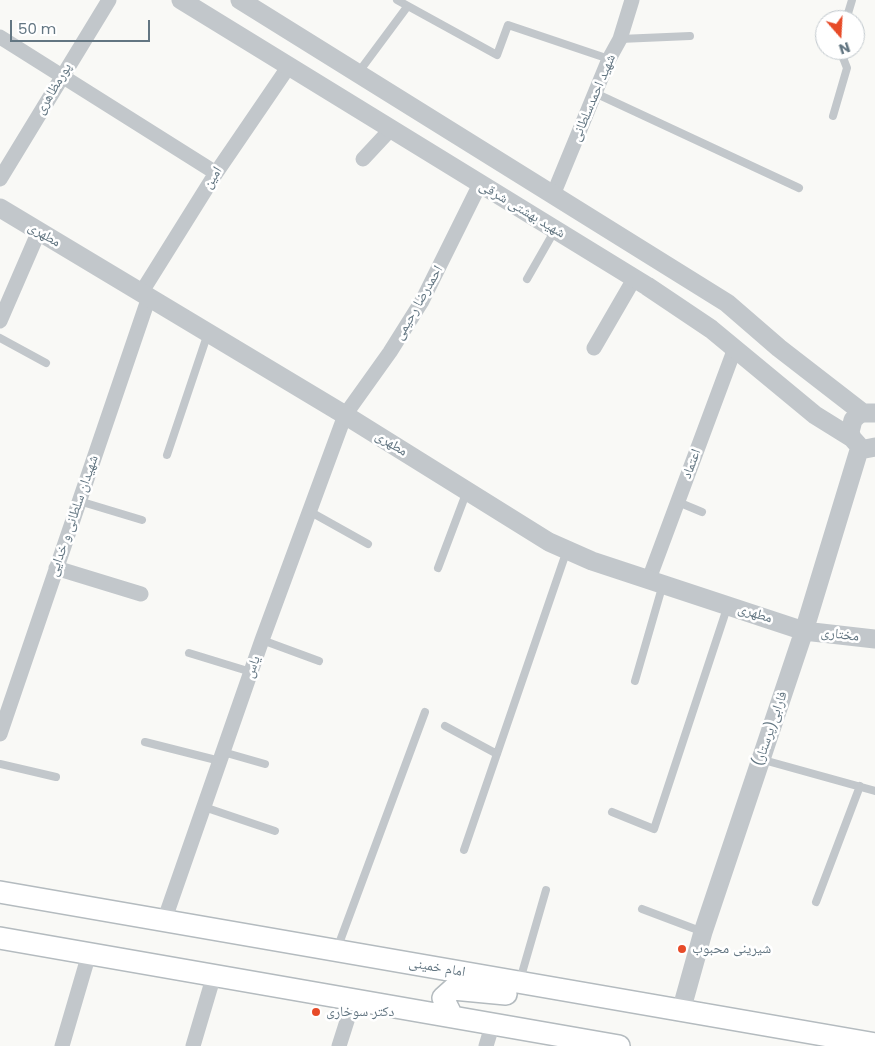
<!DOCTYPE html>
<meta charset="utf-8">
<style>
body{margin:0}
#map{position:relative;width:875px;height:1046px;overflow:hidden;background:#f9f9f6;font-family:Poppins,sans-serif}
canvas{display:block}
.north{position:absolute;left:815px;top:10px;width:50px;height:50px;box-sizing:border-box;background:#fff;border:1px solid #c1c8cd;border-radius:50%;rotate:161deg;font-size:14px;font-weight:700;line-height:20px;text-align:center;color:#637682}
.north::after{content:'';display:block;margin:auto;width:18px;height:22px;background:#e74b28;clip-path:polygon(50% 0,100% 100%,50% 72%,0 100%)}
.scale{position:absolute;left:10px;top:20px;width:140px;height:22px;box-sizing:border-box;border:2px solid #637682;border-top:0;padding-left:6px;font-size:15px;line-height:18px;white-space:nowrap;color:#637682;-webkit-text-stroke:4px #fff;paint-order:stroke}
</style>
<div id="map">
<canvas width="875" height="1046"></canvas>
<div class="north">N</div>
<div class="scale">50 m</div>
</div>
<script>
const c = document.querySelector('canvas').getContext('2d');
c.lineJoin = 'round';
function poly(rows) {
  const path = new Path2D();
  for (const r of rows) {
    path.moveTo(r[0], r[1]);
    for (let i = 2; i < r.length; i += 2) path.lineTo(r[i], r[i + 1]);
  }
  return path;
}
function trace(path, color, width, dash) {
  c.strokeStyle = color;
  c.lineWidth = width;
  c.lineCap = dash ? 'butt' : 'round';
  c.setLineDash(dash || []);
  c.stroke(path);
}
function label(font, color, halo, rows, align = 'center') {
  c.font = font + ' Poppins,"Noto Naskh Arabic",sans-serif';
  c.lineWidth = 5;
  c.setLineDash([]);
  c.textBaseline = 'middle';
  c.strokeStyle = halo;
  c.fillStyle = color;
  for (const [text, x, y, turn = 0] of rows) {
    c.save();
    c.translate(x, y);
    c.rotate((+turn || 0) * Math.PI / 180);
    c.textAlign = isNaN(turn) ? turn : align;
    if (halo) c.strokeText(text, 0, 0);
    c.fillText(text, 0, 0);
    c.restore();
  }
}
const secondary = poly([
 [0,892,875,1044],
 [0,938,619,1046],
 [452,1016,443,998,453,989,506,994]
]);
trace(secondary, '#b4bbbf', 24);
trace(poly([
 [397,0,497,55,508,25,609,59],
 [846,20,852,0],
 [620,39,690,36],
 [358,73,407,7],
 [595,93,799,188],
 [833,116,847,68,840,50],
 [527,279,555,230],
 [0,338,46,363],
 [167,455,208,333],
 [79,501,142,520],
 [678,502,702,512],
 [309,511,368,544],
 [438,568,467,491],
 [262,640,319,661],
 [189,653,251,672],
 [635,681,663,584],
 [445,726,497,754],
 [145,742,220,761],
 [223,752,265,764],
 [760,759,875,791],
 [0,764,56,777],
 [204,807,275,831],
 [612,812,654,829,728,605],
 [464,850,567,550],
 [816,902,860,786],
 [642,909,703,932],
 [337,949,425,712],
 [520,980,546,890]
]), '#c2c7cb', 8);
trace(poly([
 [0,37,216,173],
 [363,159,391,129],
 [0,179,109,0],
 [553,195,609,59,620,39,632,0],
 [141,293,216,173,289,66],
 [0,321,39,231],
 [594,348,634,279],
 [56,568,141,594],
 [649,579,735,348],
 [0,734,149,297],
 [164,921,262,640,345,415,390,352,422,301,480,184],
 [62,1046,89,954],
 [193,1046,214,975],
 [339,1046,354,999],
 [486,1046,493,1023]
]), '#c2c7cb', 15);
trace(poly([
 [181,0,647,286,711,329,815,415,852,438],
 [240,0,727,303,779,348,863,413],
 [0,208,345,415,549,542,592,561,804,631,875,639],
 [875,413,863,413,858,415,853,420,850,432,852,438,860,447,865,449,875,447],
 [681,1011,703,932,804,631,860,447]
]), '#c2c7cb', 19);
trace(secondary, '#fff', 21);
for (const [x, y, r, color] of [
 [682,949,5,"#e74b28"],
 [316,1012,5,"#e74b28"]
]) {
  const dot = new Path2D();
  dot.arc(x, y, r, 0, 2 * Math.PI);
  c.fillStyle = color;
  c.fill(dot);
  trace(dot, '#fff', 2);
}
label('14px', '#637682', '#fff', [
 ["پورمظاهری",54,89,-59],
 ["شهید احمدسلطانی",594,98,-67],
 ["امین",213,178,-57],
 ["شهید بهشتی شرقی",522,210,31],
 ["مطهری",44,235,31],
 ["احمدرضا رحیمی",419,303,-60],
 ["مطهری",391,444,32],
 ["اعتماد",692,464,-70],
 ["شهیدان سلطانی و خدایی",74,516,-71],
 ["مطهری",755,614,18],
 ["مختاری",840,635,7],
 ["یاس",253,667,-70],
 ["(پرستار)فارابی",771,729,-71],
 ["امام خمینی",437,968,10]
]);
label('14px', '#637682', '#fff', [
 ["شیرینی محبوب",692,949],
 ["دکتر سوخاری",326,1012]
], 'left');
</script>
